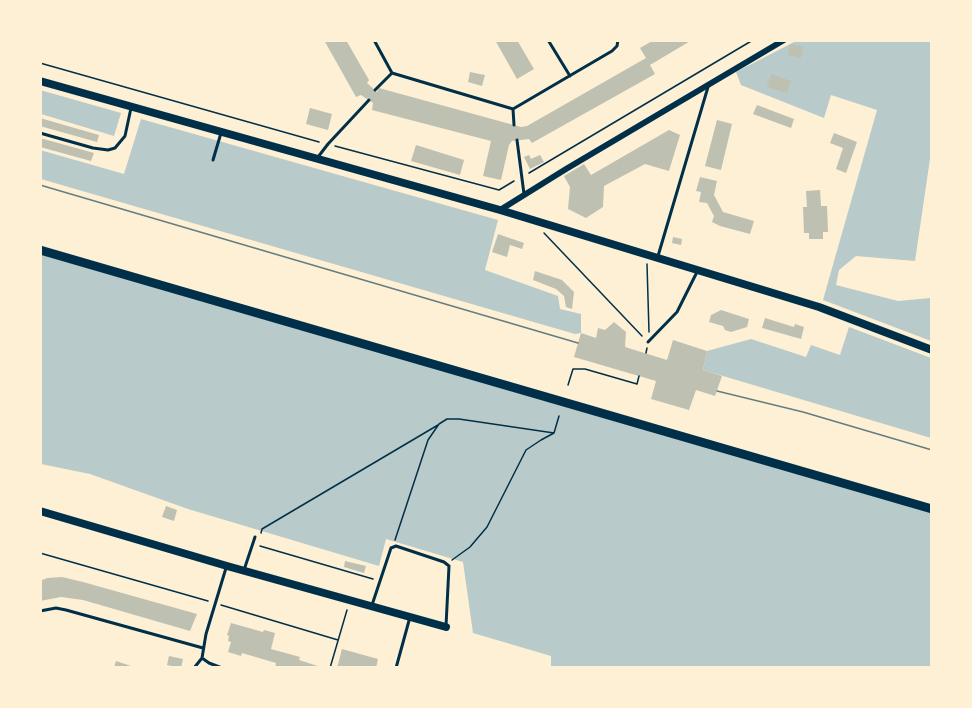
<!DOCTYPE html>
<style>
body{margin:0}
#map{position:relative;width:972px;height:708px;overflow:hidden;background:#fdf0d5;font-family:Ubuntu,sans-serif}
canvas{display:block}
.frame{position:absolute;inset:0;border:42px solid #fdf0d5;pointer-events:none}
</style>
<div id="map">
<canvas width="972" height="708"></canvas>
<div class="frame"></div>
</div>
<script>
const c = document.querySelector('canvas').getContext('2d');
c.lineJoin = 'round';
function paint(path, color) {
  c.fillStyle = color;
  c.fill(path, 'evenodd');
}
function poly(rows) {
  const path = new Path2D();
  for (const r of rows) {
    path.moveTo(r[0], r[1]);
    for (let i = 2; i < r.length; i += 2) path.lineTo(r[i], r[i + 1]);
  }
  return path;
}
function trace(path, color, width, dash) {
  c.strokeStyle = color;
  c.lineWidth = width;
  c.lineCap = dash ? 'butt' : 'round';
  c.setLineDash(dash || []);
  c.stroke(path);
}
paint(poly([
 [796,41,931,41,931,152,915,261,856,256,839,270,836,285,898,301,931,298,931,341,823,300,877,110,831,95,824,118,741,85,736,72],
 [40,90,121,113,114,136,41,114],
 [141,119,498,220,485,270,558,296,560,309,581,314,581,333,575,334,41,179,40,150,124,174],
 [40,250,931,509,931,667,551,667,551,656,473,633,463,562,386,539,379,566,188,509,90,474,41,464],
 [849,327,931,358,931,438,703,370,707,351,751,339,806,357,811,345,840,355]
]), '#b9caca');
paint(poly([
 [324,40,346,40,369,80,367,83,377,92,379,88,521,127,527,126,646,58,640,48,654,40,692,40,650,65,655,74,532,143,529,139,512,141,509,145,501,180,483,176,491,141,372,110,373,103,361,95,356,97],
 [495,40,517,40,534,69,517,79],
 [790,44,803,47,801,58,788,55],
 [470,72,485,75,482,86,468,82],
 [771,74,791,81,787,93,767,87],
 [757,105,794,119,791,128,753,114],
 [310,108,332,114,328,130,306,124],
 [40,118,99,135,97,142,40,126],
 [717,120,732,124,721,170,705,166],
 [669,130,680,135,669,171,645,164,604,186,603,207,586,218,568,209,570,187,564,176,584,164,591,175],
 [834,133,857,142,846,173,836,169,843,148,830,143],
 [40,138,94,153,91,161,40,147],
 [416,145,464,160,460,175,411,161],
 [529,155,531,159,540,155,544,162,530,169,524,157],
 [700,177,717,181,714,195,723,212,754,221,750,234,720,226,712,222,714,216,707,203,699,202,701,192,696,191],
 [820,190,821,206,827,206,828,232,823,232,823,239,809,239,809,233,804,233,803,207,807,207,806,191],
 [498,234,524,243,522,249,510,245,507,257,492,252],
 [673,237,682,239,681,245,672,243],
 [535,271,562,280,574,292,572,309,566,307,564,296,556,289,533,280],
 [721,310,749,319,747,327,731,332,725,330,723,326,709,322,711,315],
 [765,318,794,327,795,324,804,327,801,339,762,328],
 [614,322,626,332,625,347,667,360,673,340,707,351,703,370,722,376,715,396,696,390,689,410,651,399,656,381,574,357,581,333,596,338,598,328,605,330],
 [166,506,177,510,174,521,162,517],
 [345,561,366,566,364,573,344,567],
 [62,577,83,582,197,614,190,631,83,600,61,597,40,601,40,581,47,578],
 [231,623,263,632,264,630,275,633,271,649,300,657,299,660,324,668,275,668,276,663,242,653,241,656,228,652,231,642,228,641,229,636,227,635],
 [342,649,378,659,376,668,337,668],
 [169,656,183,659,181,668,167,665],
 [116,661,134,667,134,668,114,668]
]), '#bec0b2');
trace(poly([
 [40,63,319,142],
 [335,146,499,190,514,181],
 [529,173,753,40],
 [544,233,642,336],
 [647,264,649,332],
 [646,353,647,348],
 [568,385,573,369,585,369,637,384,639,376],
 [261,533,262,529,438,425],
 [395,540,428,440,439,424,447,419,459,419,554,433],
 [260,546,373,579],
 [40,553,208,601],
 [452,560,470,547,487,527,526,450,541,440,554,433,559,416],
 [221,605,338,640],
 [330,668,347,610]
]), '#003049', 1.5);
trace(poly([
 [374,40,392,73,513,109,612,51,617,46,618,40],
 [548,40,570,76],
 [375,90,392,73],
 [513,109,514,125],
 [40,133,93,148,108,150,115,148,125,136,131,108],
 [517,140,524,194],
 [318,157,328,144,369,100],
 [213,160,221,133],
 [658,256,708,87],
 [648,342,677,312,697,272],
 [244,570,255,537],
 [372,605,391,548,396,546,444,562,449,566,446,626],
 [40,611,56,608,66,610,203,648],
 [160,668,166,668],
 [194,668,202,658],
 [222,668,209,663,202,658,206,634,226,568],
 [396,668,410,617]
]), '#003049', 3);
trace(poly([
 [500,210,566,169,784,40]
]), '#003049', 6);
trace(poly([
 [40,81,500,210,819,307,932,350],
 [40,511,227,566,446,627]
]), '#003049', 8);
trace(poly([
 [40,250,932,509]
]), '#003049', 9);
trace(poly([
 [40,185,578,343],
 [717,391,803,412,932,450]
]), '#657d81', 1.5);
</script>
